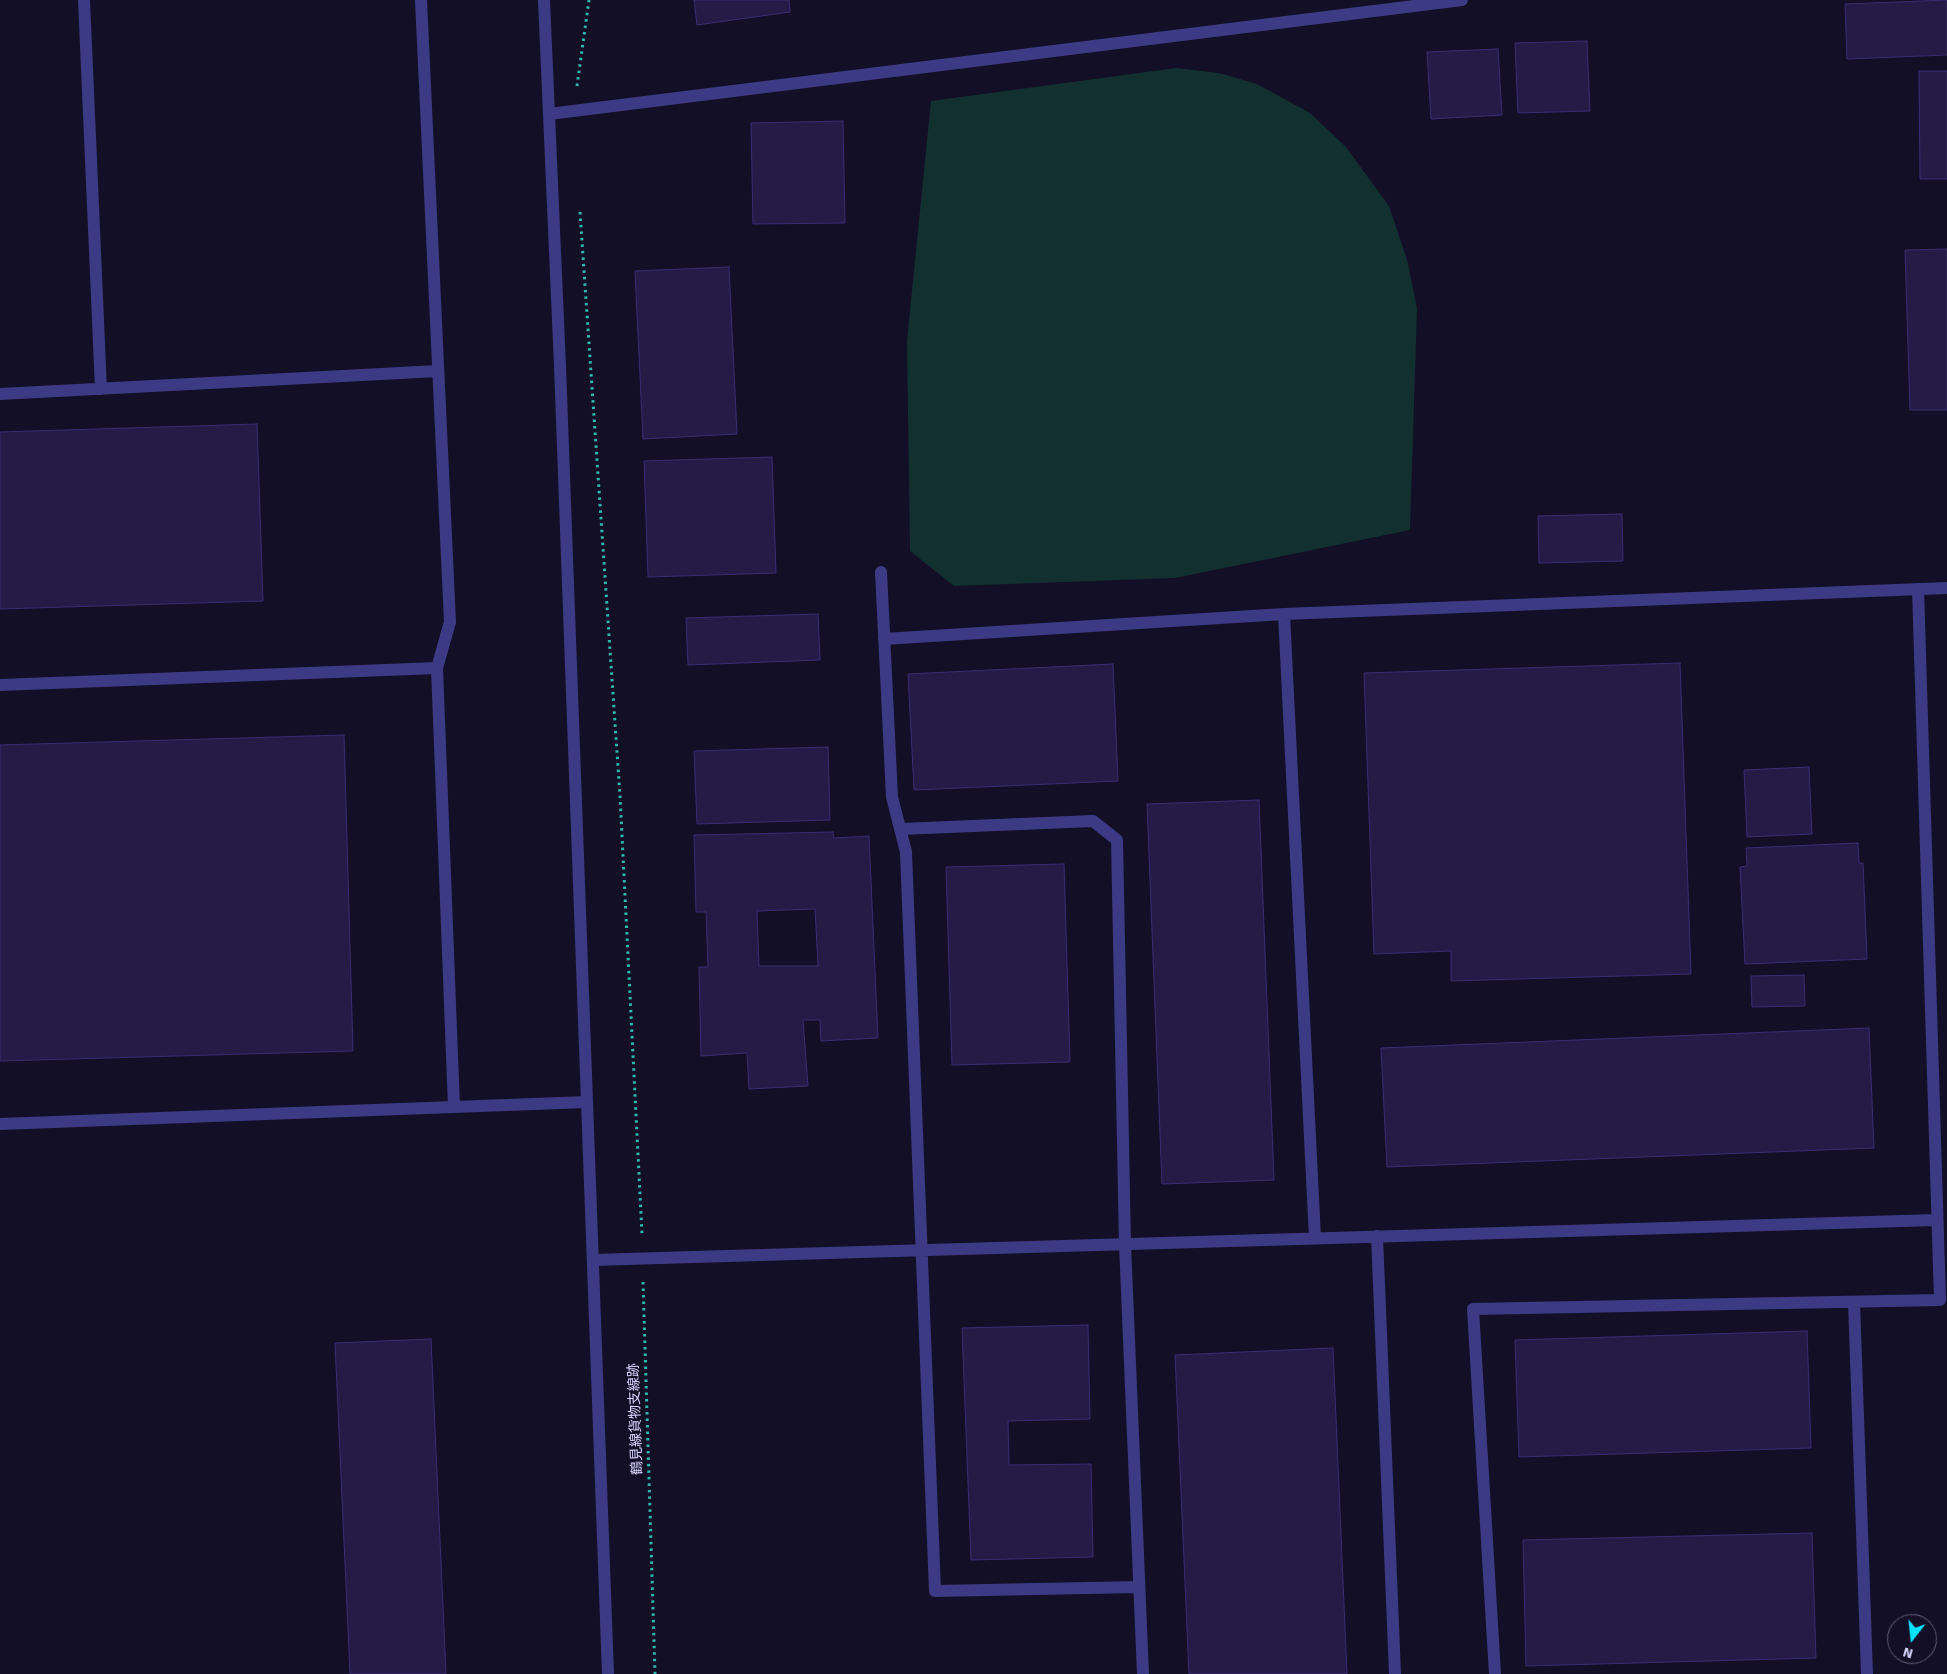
<!DOCTYPE html>
<meta charset="utf-8">
<style>
body{margin:0}
#map{position:relative;width:1947px;height:1674px;overflow:hidden;background:#130f26;font-family:Signika,sans-serif}
canvas{display:block}
.north{position:absolute;left:1887px;top:1614px;width:50px;height:50px;box-sizing:border-box;background:#130f26;border:1px solid #625e7d;border-radius:50%;rotate:196deg;font-size:14px;font-weight:700;line-height:20px;text-align:center;color:#d9d4ff}
.north::after{content:'';display:block;margin:auto;width:18px;height:22px;background:#00e5ff;clip-path:polygon(50% 0,100% 100%,50% 72%,0 100%)}
</style>
<div id="map">
<canvas width="1947" height="1674"></canvas>
<div class="north">N</div>
</div>
<script>
const c = document.querySelector('canvas').getContext('2d');
c.lineJoin = 'round';
function paint(path, color) {
  c.fillStyle = color;
  c.fill(path, 'evenodd');
}
function poly(rows) {
  const path = new Path2D();
  for (const r of rows) {
    path.moveTo(r[0], r[1]);
    for (let i = 2; i < r.length; i += 2) path.lineTo(r[i], r[i + 1]);
  }
  return path;
}
function trace(path, color, width, dash) {
  c.strokeStyle = color;
  c.lineWidth = width;
  c.lineCap = dash ? 'butt' : 'round';
  c.setLineDash(dash || []);
  c.stroke(path);
}
function label(font, color, halo, rows, align = 'center') {
  c.font = font + ' Signika,"Noto Sans JP",sans-serif';
  c.lineWidth = 4;
  c.setLineDash([]);
  c.textBaseline = 'middle';
  c.strokeStyle = halo;
  c.fillStyle = color;
  for (const [text, x, y, turn = 0] of rows) {
    c.save();
    c.translate(x, y);
    c.rotate((+turn || 0) * Math.PI / 180);
    c.textAlign = isNaN(turn) ? turn : align;
    if (halo) c.strokeText(text, 0, 0);
    c.fillText(text, 0, 0);
    c.restore();
  }
}
paint(poly([
 [1176,68,1219,73,1257,84,1310,113,1346,147,1389,206,1408,263,1417,309,1410,530,1175,578,954,586,910,551,907,341,931,101]
]), '#12302f');
const building = poly([
 [694,0,789,0,790,12,697,25,694,0],
 [1947,0,1947,55,1847,59,1845,4,1947,0],
 [1587,41,1590,111,1518,113,1515,43,1587,41],
 [1498,49,1502,115,1431,119,1427,52,1498,49],
 [1919,71,1947,71,1947,179,1920,179,1919,71],
 [843,121,845,223,753,224,751,123,843,121],
 [1947,249,1947,410,1910,410,1905,250,1947,249],
 [729,267,737,434,643,439,635,271,729,267],
 [257,424,263,601,0,609,0,432,257,424],
 [772,457,776,573,648,577,644,461,772,457],
 [1622,514,1623,561,1539,563,1538,516,1622,514],
 [818,614,820,660,688,665,686,618,818,614],
 [1680,663,1691,974,1451,981,1451,951,1374,954,1364,673,1680,663],
 [1113,664,1118,781,914,790,908,674,1113,664],
 [344,735,353,1051,0,1061,0,745,344,735],
 [828,747,830,820,697,824,694,751,828,747],
 [1809,767,1812,834,1747,837,1744,770,1809,767],
 [1259,800,1274,1180,1162,1184,1147,804,1259,800],
 [833,832,834,838,869,836,878,1038,821,1041,820,1020,803,1020,808,1086,749,1089,747,1053,701,1056,699,967,708,967,706,912,696,912,694,835,833,832],
 [815,909,818,966,759,966,757,911,815,909],
 [1858,843,1859,863,1863,863,1867,959,1745,964,1740,867,1747,866,1746,848,1858,843],
 [1064,864,1070,1062,952,1065,946,867,1064,864],
 [1804,975,1805,1006,1752,1007,1751,976,1804,975],
 [1869,1028,1874,1148,1387,1167,1381,1048,1869,1028],
 [1088,1325,1090,1419,1008,1421,1009,1465,1091,1464,1093,1557,971,1560,962,1328,1088,1325],
 [1807,1331,1811,1448,1519,1457,1515,1340,1807,1331],
 [431,1339,446,1674,350,1674,335,1343,431,1339],
 [1333,1348,1347,1674,1189,1674,1175,1355,1333,1348],
 [1812,1533,1816,1658,1526,1666,1523,1540,1812,1533]
]);
paint(building, '#241b47');
trace(building, '#3b2d73', 1);
trace(poly([
 [577,86,589,0],
 [580,212,620,796,642,1234],
 [643,1282,655,1674]
]), '#2fb8b0', 3, [2.5, 4]);
trace(poly([
 [84,0,101,389],
 [421,0,450,622,437,668],
 [549,114,1462,0],
 [0,394,438,371],
 [881,572,892,797,906,852,935,1591,1139,1587],
 [1284,614,1315,1238],
 [884,639,1284,614,1947,588],
 [0,685,437,668,454,1107],
 [901,829,1093,821,1117,840,1125,1244,1143,1674],
 [0,1124,587,1102],
 [1377,1236,1395,1674],
 [593,1260,1936,1220],
 [1854,1302,1867,1674],
 [1495,1674,1473,1309,1940,1300,1918,589]
]), '#3d3a85', 12);
trace(poly([
 [544,0,560,366,608,1674]
]), '#3d3a85', 12);
label('14px', '#d9d4ff', '#130f26', [
 ["鶴見線貨物支線跡",636,1419,-92]
]);
</script>
